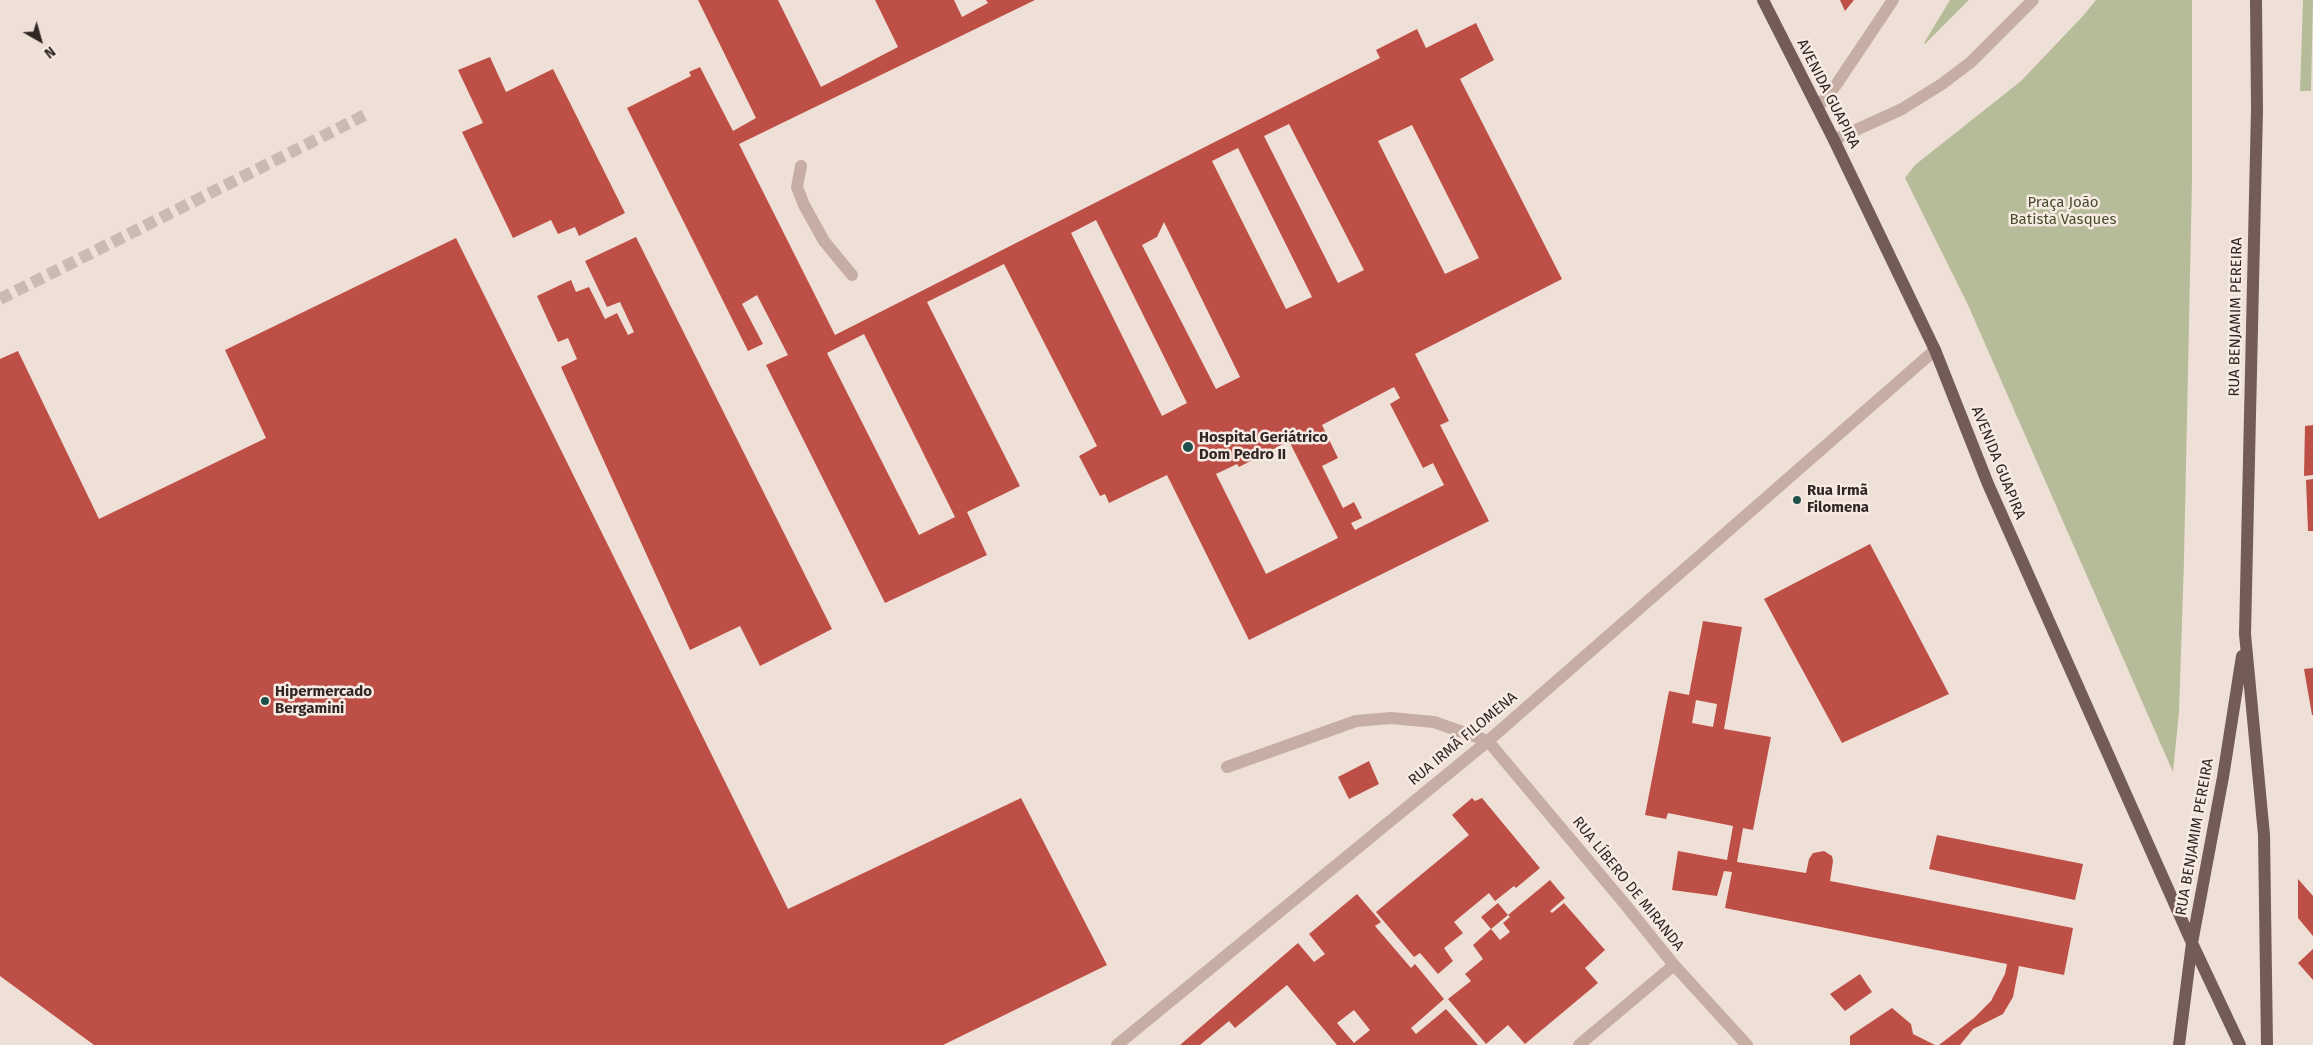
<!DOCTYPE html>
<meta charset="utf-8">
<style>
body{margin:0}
#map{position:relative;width:2313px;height:1045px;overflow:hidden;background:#efe0d7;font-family:"Fira Sans",sans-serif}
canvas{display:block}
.north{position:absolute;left:15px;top:15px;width:50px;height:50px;-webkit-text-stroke:4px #f7eae3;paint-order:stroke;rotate:142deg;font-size:14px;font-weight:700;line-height:20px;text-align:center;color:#322725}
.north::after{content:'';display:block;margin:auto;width:18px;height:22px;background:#322725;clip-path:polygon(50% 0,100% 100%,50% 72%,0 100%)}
</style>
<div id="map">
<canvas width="2313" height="1045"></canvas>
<div class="north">N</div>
</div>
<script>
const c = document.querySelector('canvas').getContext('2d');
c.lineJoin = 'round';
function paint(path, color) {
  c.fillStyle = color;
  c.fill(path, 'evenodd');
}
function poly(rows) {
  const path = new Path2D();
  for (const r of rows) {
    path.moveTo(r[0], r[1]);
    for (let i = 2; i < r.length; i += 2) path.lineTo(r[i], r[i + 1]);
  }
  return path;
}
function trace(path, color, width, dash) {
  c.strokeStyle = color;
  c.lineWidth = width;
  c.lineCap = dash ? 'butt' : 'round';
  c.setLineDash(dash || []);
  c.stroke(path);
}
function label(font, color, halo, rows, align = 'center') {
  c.font = font + ' "Fira Sans",sans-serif';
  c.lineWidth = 5;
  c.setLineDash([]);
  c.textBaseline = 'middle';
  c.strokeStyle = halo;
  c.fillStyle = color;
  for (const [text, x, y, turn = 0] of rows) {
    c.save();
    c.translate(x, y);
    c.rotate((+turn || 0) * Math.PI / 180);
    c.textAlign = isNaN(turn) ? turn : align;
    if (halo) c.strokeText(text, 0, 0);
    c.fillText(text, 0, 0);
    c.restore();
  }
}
paint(poly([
 [1950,0,1969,0,1925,44,1924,43],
 [2096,0,2192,0,2192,180,2184,560,2179,712,2173,772,1968,305,1905,178,1915,165,2021,81,2082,17],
 [2303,0,2313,0,2311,91,2300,91]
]), '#b6bc99');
paint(poly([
 [698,0,778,0,821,87,898,47,875,0,954,0,962,17,988,3,986,0,1035,0,739,144,835,335,1380,58,1376,50,1417,29,1426,48,1476,23,1494,60,1460,79,1562,279,1415,354,1449,421,1440,425,1489,521,1249,640,1167,475,1109,503,1105,494,1100,496,1079,456,1097,446,1004,264,927,302,1020,486,967,512,987,555,885,603,766,365,788,355,757,295,742,304,763,344,748,351,627,108,691,76,689,72,700,67,733,131,756,118],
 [1289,124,1364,270,1338,283,1264,136],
 [1412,125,1479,258,1445,274,1378,141],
 [1238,148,1312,297,1286,309,1212,161],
 [1096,220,1187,403,1162,416,1071,233],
 [1164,222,1240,377,1216,389,1142,245,1157,237],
 [864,334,955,517,919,535,827,353],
 [1394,387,1400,398,1390,404,1423,468,1433,463,1444,485,1355,530,1351,523,1362,518,1354,502,1343,508,1322,466,1338,458,1322,425],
 [1289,441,1338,538,1266,574,1216,474,1237,464,1239,467],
 [1840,0,1854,0,1845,11],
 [490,57,506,92,553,69,625,213,579,236,575,227,558,234,551,220,513,238,462,132,483,123,458,70],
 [636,237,832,629,760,666,740,626,690,650,561,367,577,359,568,338,558,342,537,296,571,280,576,292,589,287,605,319,617,313,628,335,634,332,620,302,607,307,585,261],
 [456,238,788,909,1021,798,1107,965,943,1045,94,1045,0,976,0,359,18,351,99,519,266,438,225,350],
 [2313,425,2313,475,2304,476,2305,426],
 [2313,479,2313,531,2308,531,2306,480],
 [1870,544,1949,694,1842,743,1764,599],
 [1703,621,1742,627,1724,729,1771,737,1753,830,1743,828,1737,862,1806,873,1809,859,1813,853,1824,851,1832,856,1833,861,1830,881,2073,928,2064,975,2019,966,2013,997,2003,1014,1973,1029,1960,1045,1939,1045,1974,1018,1991,1001,2005,974,2007,964,1725,908,1732,872,1724,871,1717,896,1672,890,1678,851,1727,860,1733,826,1668,813,1666,819,1645,815,1669,691,1689,695],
 [1696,700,1717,704,1713,727,1692,723],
 [2313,668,2313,715,2312,715,2304,669],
 [1369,761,1379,784,1349,799,1338,777],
 [1472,798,1475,801,1482,798,1540,868,1516,888,1514,886,1495,901,1489,893,1454,922,1463,933,1444,948,1453,961,1438,974,1420,953,1414,957,1376,912,1469,835,1452,815],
 [1937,835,2083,864,2075,900,1929,869],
 [2298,879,2313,896,2313,936,2298,918],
 [1550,880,1565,898,1550,911,1552,913,1564,903,1605,950,1585,968,1598,983,1525,1044,1508,1025,1486,1044,1448,999,1471,981,1465,974,1483,959,1473,945,1491,929,1500,940,1510,932,1503,923,1510,917,1508,915],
 [1357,894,1381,922,1375,926,1411,968,1415,964,1444,999,1411,1028,1416,1034,1446,1009,1478,1045,1337,1045,1287,985,1235,1028,1229,1021,1200,1045,1180,1045,1298,943,1314,962,1325,954,1309,934],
 [1354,1010,1370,1030,1354,1043,1337,1023],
 [1498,903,1508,915,1491,929,1481,917],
 [2313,949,2313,980,2298,963],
 [1860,974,1872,992,1845,1011,1830,994],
 [1892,1008,1911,1024,1913,1034,1935,1045,1850,1045,1850,1036]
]), '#be4f46');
trace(poly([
 [0,299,365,115]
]), '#c9bbb3', 12, [12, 6]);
trace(poly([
 [1818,107,1836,85,1893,0],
 [1834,140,1902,109,1942,84,1971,62,2033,0],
 [801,166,797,187,804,205,824,241,852,275],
 [1227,767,1356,721,1391,718,1434,722,1488,741,1624,903,1674,965,1747,1045],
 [1117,1045,1488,741,1935,350],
 [1579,1045,1674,965]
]), '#c6aea4', 12);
trace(poly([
 [1763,0,1834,140,1935,350,1988,484,2192,943,2240,1045],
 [2256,0,2257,109,2245,634,2264,835,2267,1045],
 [2179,1045,2192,943,2223,777,2242,656]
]), '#735c57', 12);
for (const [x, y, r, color] of [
 [1188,447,6,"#1e504b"],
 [1797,500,5,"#1e504b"],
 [265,701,5,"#1e504b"]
]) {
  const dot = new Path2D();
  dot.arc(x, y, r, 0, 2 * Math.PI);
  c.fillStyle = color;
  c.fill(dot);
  trace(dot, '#f7eae3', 2);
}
label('15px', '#322725', '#f7eae3', [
 ["AVENIDA GUAPIRA",1828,94,63],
 ["RUA BENJAMIM PEREIRA",2236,317,-89],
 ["AVENIDA GUAPIRA",1998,463,68],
 ["RUA IRMÃ FILOMENA",1463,739,-40],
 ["RUA BENJAMIM PEREIRA",2195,837,-80],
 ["RUA LÍBERO DE MIRANDA",1628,884,51]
]);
label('15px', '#474e2b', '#f7eae3', [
 ["Praça João",2063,203],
 ["Batista Vasques",2063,220]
]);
label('bold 15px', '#322725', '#f7eae3', [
 ["Hospital Geriátrico",1199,438],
 ["Dom Pedro II",1199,455],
 ["Rua Irmã",1807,491],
 ["Filomena",1807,508],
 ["Hipermercado",275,692],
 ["Bergamini",275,709]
], 'left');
</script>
